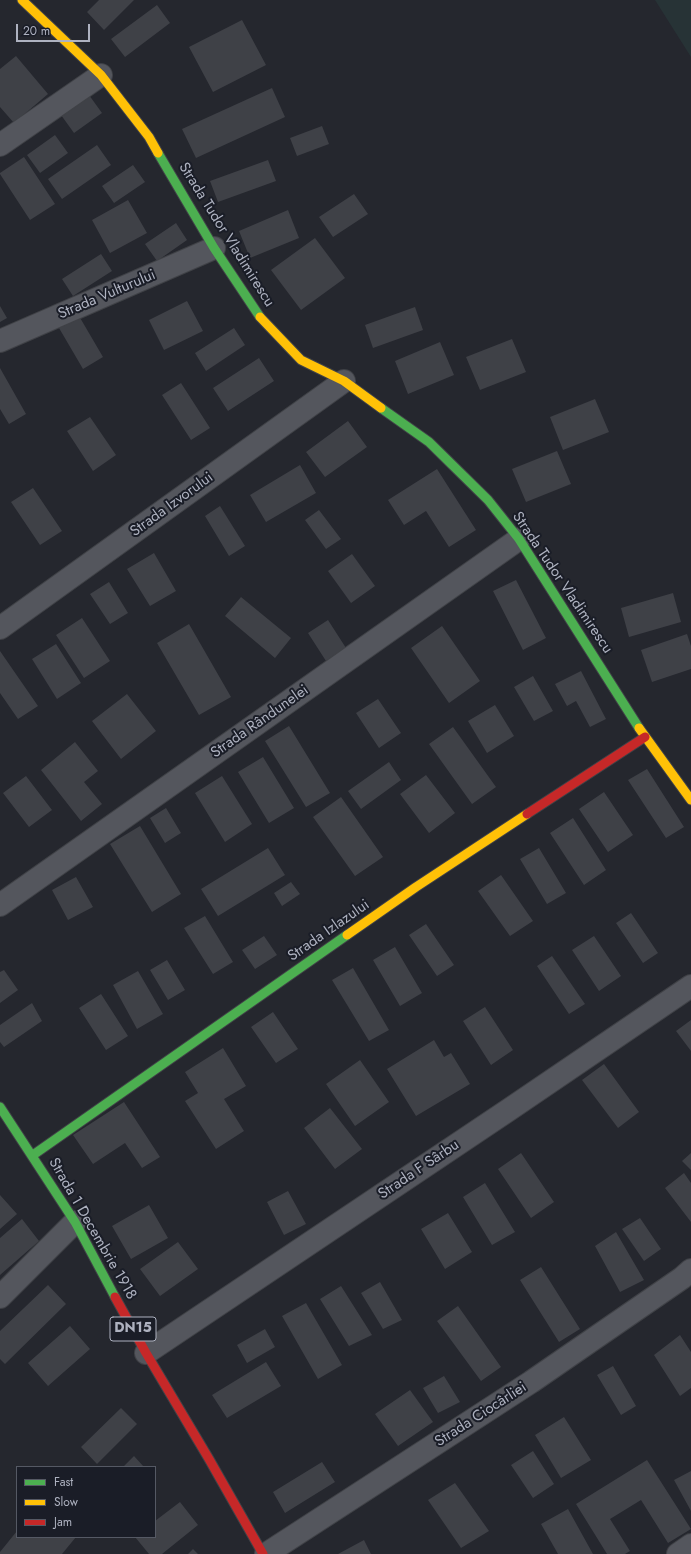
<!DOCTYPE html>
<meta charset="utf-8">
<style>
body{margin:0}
#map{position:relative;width:691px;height:1554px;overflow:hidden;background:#25272e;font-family:Jost,sans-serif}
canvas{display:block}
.legend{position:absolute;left:16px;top:1466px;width:140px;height:72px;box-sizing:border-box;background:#1a1d27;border:1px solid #555964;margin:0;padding:5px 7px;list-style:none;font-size:12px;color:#aeb2c0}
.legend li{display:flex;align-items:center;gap:8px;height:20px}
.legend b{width:20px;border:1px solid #555964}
.scale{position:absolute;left:16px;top:24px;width:74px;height:18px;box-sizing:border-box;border:2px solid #aeb2c0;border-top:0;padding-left:5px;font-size:12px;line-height:14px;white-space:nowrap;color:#aeb2c0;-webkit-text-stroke:3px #1a1d27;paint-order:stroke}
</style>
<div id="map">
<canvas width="691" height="1554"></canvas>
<ul class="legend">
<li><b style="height:5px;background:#4caf50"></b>Fast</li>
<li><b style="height:5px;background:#ffc107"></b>Slow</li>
<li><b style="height:5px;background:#c62828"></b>Jam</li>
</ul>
<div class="scale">20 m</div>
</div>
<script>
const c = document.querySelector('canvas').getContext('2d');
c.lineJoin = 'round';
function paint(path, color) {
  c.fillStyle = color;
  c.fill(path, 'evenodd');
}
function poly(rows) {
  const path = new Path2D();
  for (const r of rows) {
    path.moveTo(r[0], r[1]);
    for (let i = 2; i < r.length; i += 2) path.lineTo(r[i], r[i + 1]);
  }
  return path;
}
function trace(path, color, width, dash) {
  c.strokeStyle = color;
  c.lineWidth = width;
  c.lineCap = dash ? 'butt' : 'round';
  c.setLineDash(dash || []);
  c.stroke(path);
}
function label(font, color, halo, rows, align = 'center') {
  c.font = font + ' Jost,sans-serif';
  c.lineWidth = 4;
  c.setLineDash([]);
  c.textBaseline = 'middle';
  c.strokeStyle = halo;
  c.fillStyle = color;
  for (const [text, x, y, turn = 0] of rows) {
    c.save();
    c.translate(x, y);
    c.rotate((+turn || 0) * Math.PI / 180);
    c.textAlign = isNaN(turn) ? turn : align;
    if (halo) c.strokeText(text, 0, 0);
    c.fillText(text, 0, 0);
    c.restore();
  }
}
paint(poly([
 [655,0,691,0,691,57]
]), '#273336');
paint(poly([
 [99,0,134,0,104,30,87,12],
 [157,5,170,23,125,57,111,39],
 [242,20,266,65,213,92,189,47],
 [16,56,48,94,14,123,0,107,0,69],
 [272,88,285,117,196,158,182,129],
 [89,95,102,113,74,133,61,115],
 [322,126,329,144,297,156,290,138],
 [55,135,68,153,40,173,27,155],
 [97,145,111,165,62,199,48,179],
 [24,157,55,204,30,220,0,174,0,173],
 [268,160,276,181,218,202,210,181],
 [133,165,145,182,114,203,102,186],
 [354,194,368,214,333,237,319,217],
 [128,200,147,233,110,253,92,220],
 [288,210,299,238,250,258,239,231],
 [176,223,187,240,157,261,145,244],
 [315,238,345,278,301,310,271,270],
 [101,254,112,271,73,296,62,279],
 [187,301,203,331,164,350,149,320],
 [0,306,7,318,0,322],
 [415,307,423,330,373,348,365,325],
 [79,316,103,357,83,369,59,328],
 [234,328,245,345,206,371,195,353],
 [512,339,526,372,480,390,466,357],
 [440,342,454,375,408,394,395,361],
 [259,358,274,381,228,411,213,388],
 [0,368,26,414,9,424,0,409],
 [181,383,210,428,191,440,162,395],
 [595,399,609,432,563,450,550,417],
 [90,417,116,455,93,471,67,431],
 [348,421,367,447,325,477,306,452],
 [557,451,571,484,526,502,512,469],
 [300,465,316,493,266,522,250,495],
 [437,469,476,530,449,547,426,511,404,525,388,500],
 [33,488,62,531,40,545,11,502],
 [220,506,245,546,229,556,205,516],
 [319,510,341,539,326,549,305,520],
 [154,553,176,591,150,606,127,569],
 [352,554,375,586,351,603,328,571],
 [516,580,546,638,523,650,493,591],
 [109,582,128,613,110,624,90,594],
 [673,593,681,622,629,637,621,608],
 [241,597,291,638,275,658,225,616],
 [82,618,110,661,84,678,56,635],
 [328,620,346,648,326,661,308,633],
 [189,624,231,697,199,715,157,643],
 [442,626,480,681,449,703,411,648],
 [687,634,691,646,691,669,652,682,641,650],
 [56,644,81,683,57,699,32,659],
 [0,651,38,706,18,719,0,693],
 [581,671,606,719,590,727,576,701,567,706,555,684],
 [533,676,553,711,534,721,514,687],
 [127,694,156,731,121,759,92,721],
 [378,699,401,733,379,748,356,713],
 [495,705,514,736,487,753,468,721],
 [289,726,330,793,306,807,265,741],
 [453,727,496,787,472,804,429,744],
 [75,742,98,771,84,782,102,804,81,821,41,770],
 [263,757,294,808,269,823,238,772],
 [389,762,401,780,361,809,348,791],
 [647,769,684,827,666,838,628,780],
 [426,775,455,813,429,833,400,794],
 [26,776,52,810,29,827,3,793],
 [222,776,252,824,225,842,195,793],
 [604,792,633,835,608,852,579,809],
 [341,797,383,857,355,876,313,817],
 [166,808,181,833,165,843,150,818],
 [573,818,606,870,584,885,550,833],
 [140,826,181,894,152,912,110,844],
 [268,848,285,875,218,916,201,889],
 [539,848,566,893,547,904,520,859],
 [501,875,533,921,510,936,478,891],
 [76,877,93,907,68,920,52,890],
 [291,882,300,894,282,906,274,893],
 [631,913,658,953,643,963,616,923],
 [205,916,233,962,213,974,184,928],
 [426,924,454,965,437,976,409,935],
 [264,936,277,955,255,969,242,950],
 [594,936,621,976,599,991,572,950],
 [395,947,422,993,400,1006,373,960],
 [552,956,585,1004,569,1014,537,966],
 [167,960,185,990,168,1000,150,970],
 [353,968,389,1030,369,1041,332,980],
 [4,970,18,990,0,1003,0,972],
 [138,971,163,1014,137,1029,113,985],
 [101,994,128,1036,106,1050,79,1008],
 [32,1003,42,1021,4,1047,0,1042,0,1025],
 [485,1007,513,1050,491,1065,463,1021],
 [273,1012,298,1049,276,1063,251,1027],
 [691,1020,691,1051,676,1031],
 [434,1040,444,1057,451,1053,470,1084,416,1116,387,1069],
 [223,1048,246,1086,224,1099,244,1131,216,1149,185,1101,198,1093,185,1072],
 [360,1060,389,1102,355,1126,326,1084],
 [604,1064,639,1112,618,1128,582,1080],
 [124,1102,160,1157,142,1168,125,1143,93,1164,73,1135],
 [330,1108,362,1149,335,1169,304,1128],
 [521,1153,554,1202,531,1218,498,1169],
 [691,1153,691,1170,682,1161],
 [684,1173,691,1183,691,1222,665,1188],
 [485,1183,515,1232,492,1245,463,1197],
 [288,1191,306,1224,284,1235,267,1202],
 [0,1195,17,1214,0,1229],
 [149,1205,168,1238,131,1259,112,1226],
 [448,1213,472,1252,445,1269,421,1229],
 [640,1218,661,1249,644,1261,622,1229],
 [22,1219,39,1241,0,1275,0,1238],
 [616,1232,644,1280,620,1292,595,1246],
 [178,1242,198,1269,160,1296,140,1269],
 [541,1267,580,1329,559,1342,520,1280],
 [380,1282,402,1320,383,1329,361,1293],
 [48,1285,66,1304,5,1364,0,1359,0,1331],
 [341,1286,372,1335,349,1346,320,1299],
 [306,1303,342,1365,318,1379,282,1316],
 [458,1306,501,1367,481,1381,437,1321],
 [70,1326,90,1349,48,1386,28,1363],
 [265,1329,275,1347,247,1363,237,1345],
 [680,1335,691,1352,691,1388,680,1396,654,1355],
 [266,1362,281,1386,227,1418,212,1395],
 [613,1366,636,1406,621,1415,597,1375],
 [444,1376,460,1402,438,1413,423,1388],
 [410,1390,433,1422,398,1446,375,1414],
 [121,1408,137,1424,97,1464,81,1447],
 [564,1417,591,1460,561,1478,535,1435],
 [533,1451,554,1484,533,1498,511,1465],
 [134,1456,144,1467,123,1467],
 [647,1460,691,1529,668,1543,641,1500,610,1519,630,1551,625,1554,607,1554,576,1504],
 [322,1462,335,1482,285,1513,273,1492],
 [691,1471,691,1511,674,1480],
 [455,1483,489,1531,461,1548,428,1500],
 [180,1502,198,1525,162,1554,149,1554,135,1537,155,1537,155,1521],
 [568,1509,593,1554,558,1554,541,1524],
 [17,1531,17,1537,76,1537,62,1554,0,1554,0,1552],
 [364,1540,371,1554,338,1554],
 [193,1549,198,1554,188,1554]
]), '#3f4147');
const street = poly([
 [0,145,101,75],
 [0,341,214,248],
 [0,628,344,381],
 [0,905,519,539],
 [0,1297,75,1222],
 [146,1353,510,1109,691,986],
 [266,1554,531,1382,682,1278,691,1270],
 [678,1554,691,1545]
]);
const fast = poly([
 [158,153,214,248,260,317],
 [381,408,429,442,488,500,519,539,639,728],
 [0,1107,75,1222,115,1297],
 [33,1155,347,935]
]);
const slow = poly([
 [22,0,101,75,149,137,158,153],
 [260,317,301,360,344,381,381,408],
 [639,728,691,800],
 [347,935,416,887,527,814]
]);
const jam = poly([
 [527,814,645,737],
 [115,1297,146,1353,209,1459,263,1554]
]);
trace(street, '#404247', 24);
trace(fast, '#404247', 11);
trace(slow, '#404247', 11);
trace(jam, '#404247', 11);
trace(street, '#54565d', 22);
trace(fast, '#4caf50', 9);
trace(slow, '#ffc107', 9);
trace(jam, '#c62828', 9);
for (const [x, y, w] of [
 [133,1329,46]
]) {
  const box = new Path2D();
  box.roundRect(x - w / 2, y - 12, w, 24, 3);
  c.fillStyle = '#1a1d27';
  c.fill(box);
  trace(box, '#aeb2c0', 1);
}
label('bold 14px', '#aeb2c0', null, [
 ["DN15",133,1329]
]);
label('15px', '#aeb2c0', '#1a1d27', [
 ["Strada Tudor Vladimirescu",226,235,58],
 ["Strada Vulturului",107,295,-23],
 ["Strada Izvorului",172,505,-36],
 ["Strada Tudor Vladimirescu",562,583,56],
 ["Strada Rândunelei",260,722,-35],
 ["Strada Izlazului",329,931,-35],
 ["Strada F Sârbu",419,1170,-34],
 ["Strada 1 Decembrie 1918",92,1229,60],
 ["Strada Ciocârliei",481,1415,-33]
]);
</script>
